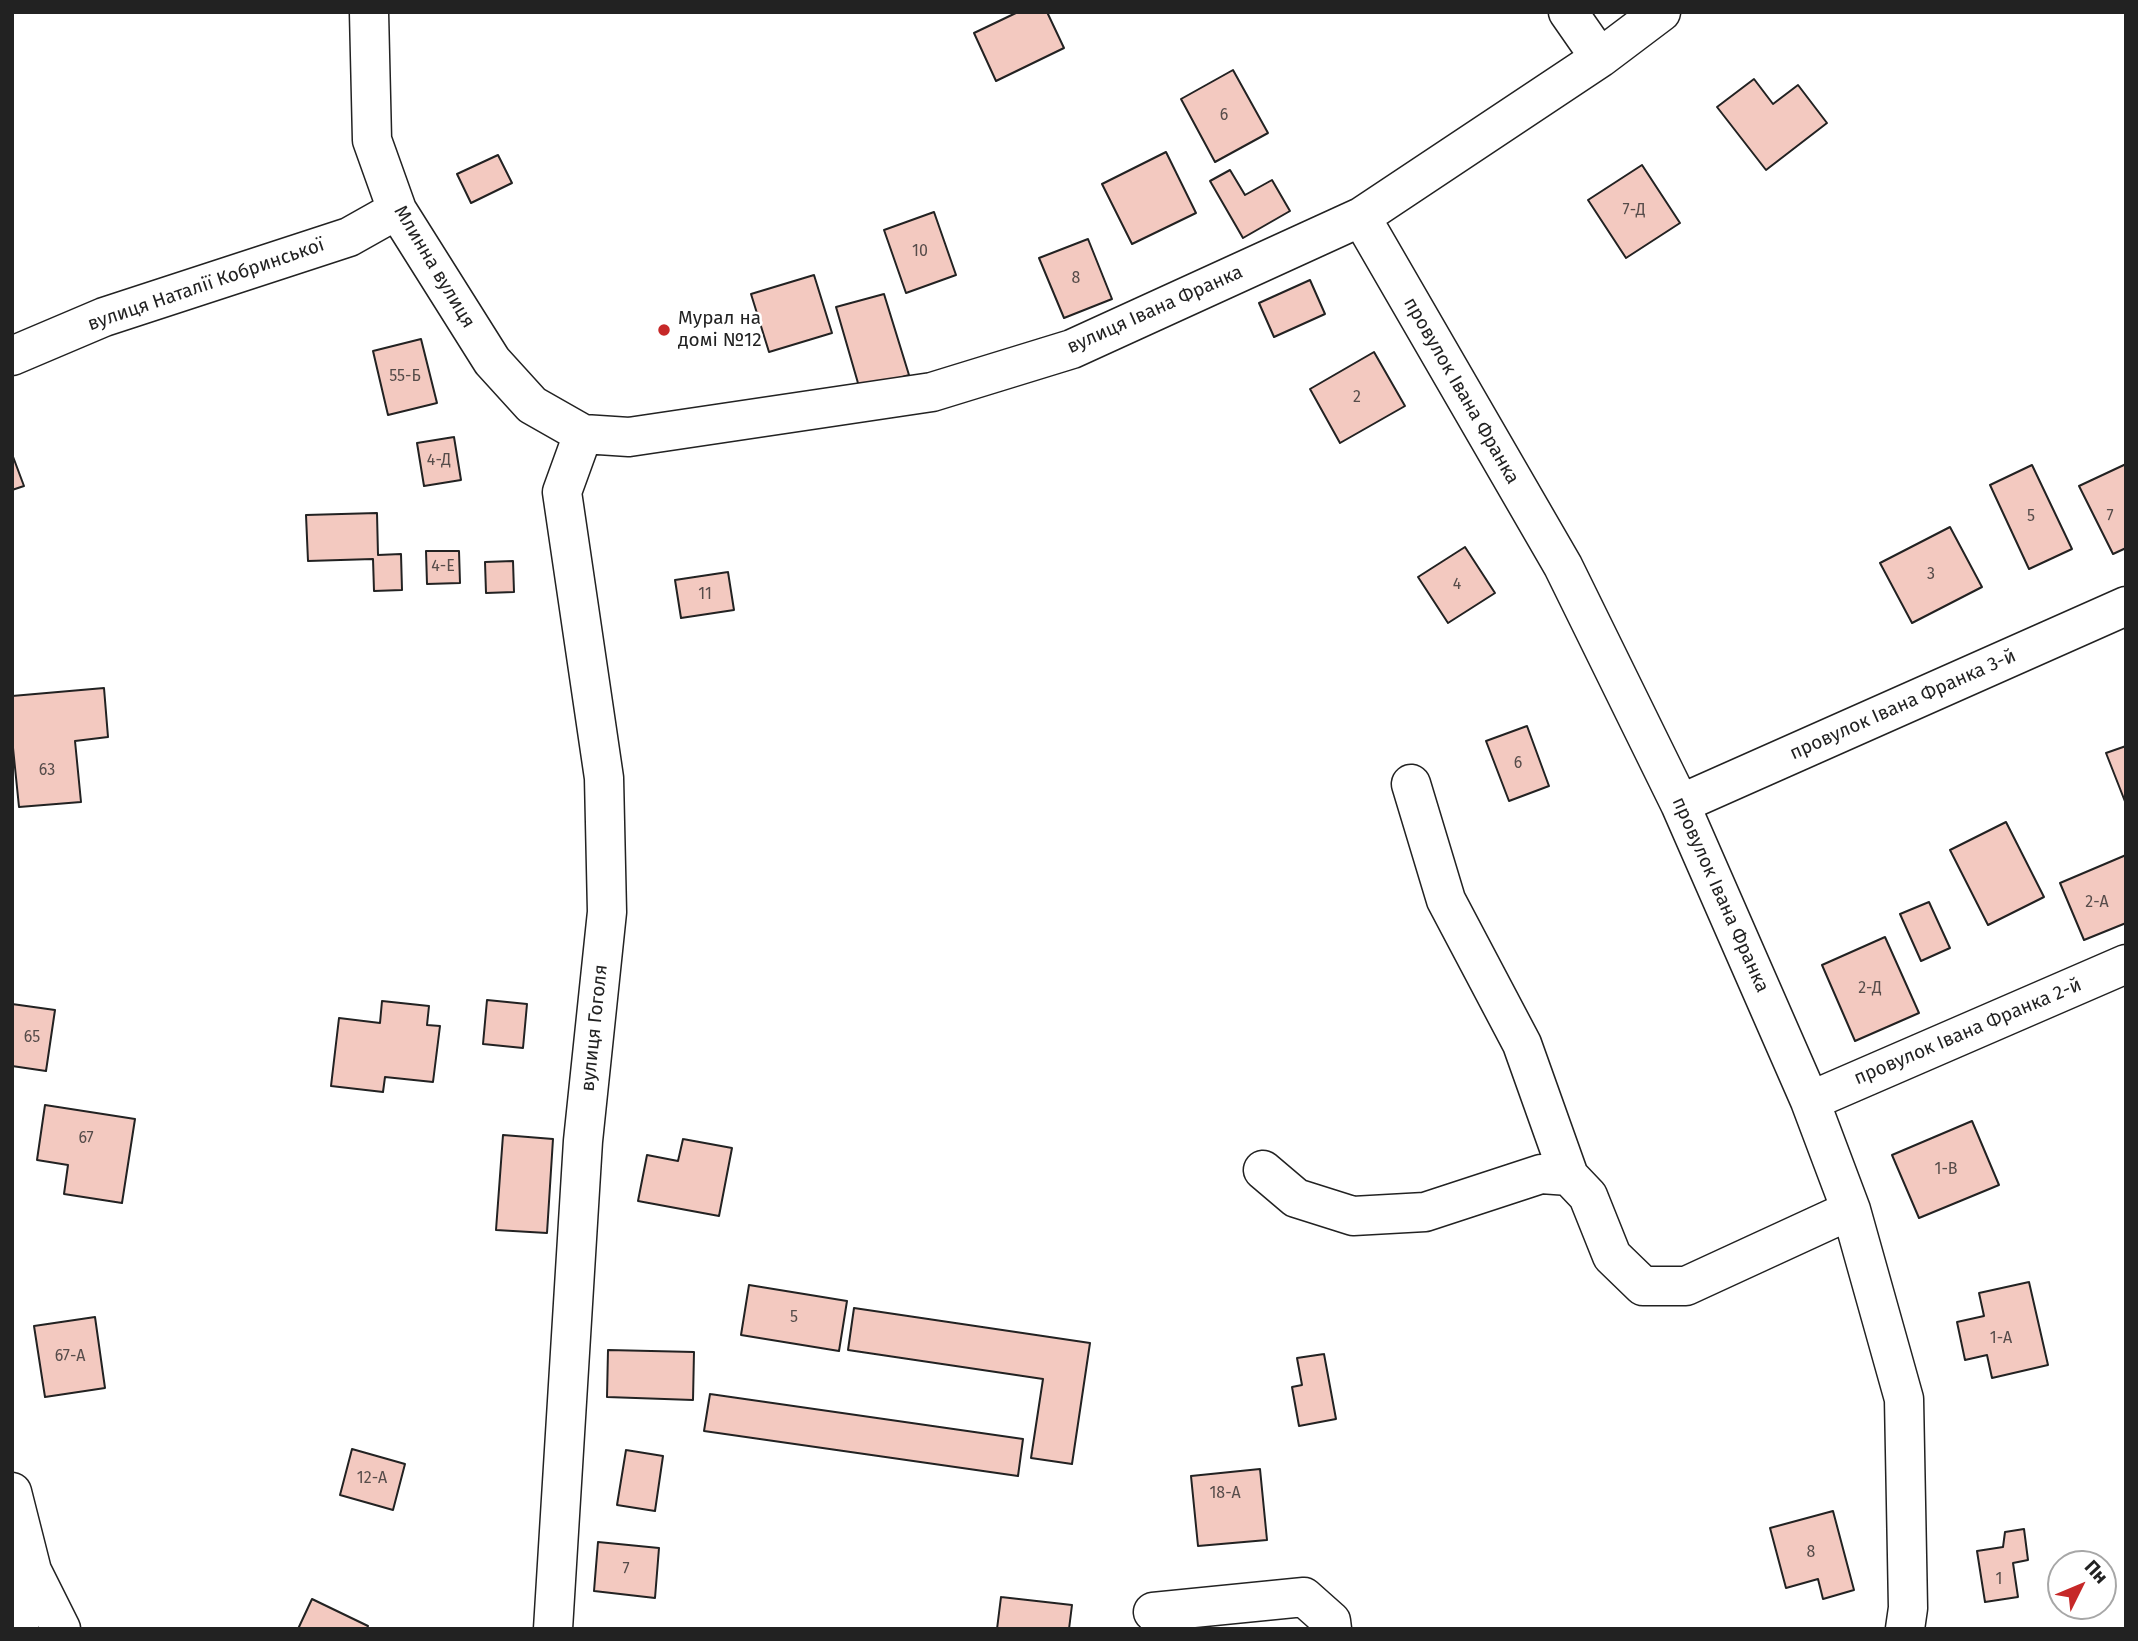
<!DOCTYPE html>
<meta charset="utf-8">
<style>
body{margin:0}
#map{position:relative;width:2138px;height:1641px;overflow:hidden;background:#fff;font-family:"Fira Sans",sans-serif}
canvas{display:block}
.frame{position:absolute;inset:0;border:14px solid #222;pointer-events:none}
.north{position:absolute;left:2047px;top:1550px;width:70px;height:70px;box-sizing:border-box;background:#fff;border:2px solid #a7a7a7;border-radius:50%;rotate:47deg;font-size:19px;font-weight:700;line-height:28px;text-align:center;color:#222}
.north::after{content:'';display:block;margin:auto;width:24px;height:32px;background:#c62828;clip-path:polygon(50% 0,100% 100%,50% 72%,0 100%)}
</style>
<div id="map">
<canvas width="2138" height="1641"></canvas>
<div class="frame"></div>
<div class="north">Пн</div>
</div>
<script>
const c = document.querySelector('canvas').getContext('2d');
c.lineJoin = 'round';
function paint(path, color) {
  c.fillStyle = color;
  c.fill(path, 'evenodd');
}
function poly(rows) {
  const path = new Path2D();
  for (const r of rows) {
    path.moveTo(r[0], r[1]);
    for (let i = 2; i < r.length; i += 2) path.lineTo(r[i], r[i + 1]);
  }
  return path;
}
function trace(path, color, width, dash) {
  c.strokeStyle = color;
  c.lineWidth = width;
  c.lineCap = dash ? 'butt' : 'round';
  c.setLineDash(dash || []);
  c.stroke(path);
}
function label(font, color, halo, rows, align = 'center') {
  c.font = font + ' "Fira Sans",sans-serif';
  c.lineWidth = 5;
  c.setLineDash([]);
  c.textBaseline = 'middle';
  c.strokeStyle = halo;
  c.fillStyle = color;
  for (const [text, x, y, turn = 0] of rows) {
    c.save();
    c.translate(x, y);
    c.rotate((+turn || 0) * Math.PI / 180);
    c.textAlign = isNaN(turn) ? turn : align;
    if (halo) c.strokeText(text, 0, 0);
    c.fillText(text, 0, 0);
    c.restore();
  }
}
const building = poly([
 [1018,12,1047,12,1064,48,996,81,974,33,1018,12],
 [1233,70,1268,133,1215,162,1181,99,1233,70],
 [1754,79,1773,104,1798,85,1827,123,1766,170,1717,107,1754,79],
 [1166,152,1196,213,1132,244,1102,184,1166,152],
 [498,155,512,183,471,203,457,174,498,155],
 [1642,165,1680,223,1626,258,1588,200,1642,165],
 [1230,170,1245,195,1272,180,1290,211,1243,238,1210,181,1230,170],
 [934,212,956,275,906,293,884,230,934,212],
 [1088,239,1112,299,1064,318,1039,258,1088,239],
 [814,275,832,333,769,352,751,294,814,275],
 [1310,280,1325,314,1274,337,1259,303,1310,280],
 [884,294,909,375,860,390,836,307,884,294],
 [421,339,437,403,388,415,373,351,421,339],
 [1374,352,1405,406,1340,443,1310,389,1374,352],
 [454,437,461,480,424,486,417,443,454,437],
 [12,454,24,486,12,490,12,454],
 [2126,464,2126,548,2113,554,2079,486,2126,464],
 [2032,465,2072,549,2029,569,1990,485,2032,465],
 [377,513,378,555,401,554,402,590,374,591,373,559,308,561,306,515,377,513],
 [1950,527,1982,587,1912,623,1880,563,1950,527],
 [1465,547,1495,593,1448,623,1418,577,1465,547],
 [426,551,459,551,460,583,427,584,426,551],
 [513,561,514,592,486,593,485,562,513,561],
 [728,572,734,610,681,618,675,580,728,572],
 [104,688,108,737,75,741,81,802,19,807,12,738,12,696,104,688],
 [1527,726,1549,786,1509,801,1486,741,1527,726],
 [2126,746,2126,804,2106,753,2126,746],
 [2006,822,2044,897,1988,925,1950,850,2006,822],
 [2126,855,2126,923,2084,940,2060,883,2126,855],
 [1929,902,1950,948,1921,961,1900,914,1929,902],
 [1885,937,1919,1013,1855,1041,1822,965,1885,937],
 [487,1000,527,1004,523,1048,483,1044,487,1000],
 [382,1001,429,1006,427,1025,440,1026,433,1082,385,1077,383,1092,331,1086,339,1018,380,1023,382,1001],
 [12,1004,55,1010,46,1071,12,1066,12,1004],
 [45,1105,135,1119,122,1203,64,1194,68,1165,37,1160,45,1105],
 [1972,1121,1999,1185,1919,1218,1892,1155,1972,1121],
 [503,1135,553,1139,547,1233,496,1230,503,1135],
 [683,1139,732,1148,719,1216,638,1201,647,1155,678,1161,683,1139],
 [2029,1282,2048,1365,1992,1378,1987,1355,1965,1360,1957,1322,1984,1316,1979,1293,2029,1282],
 [749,1285,847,1301,839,1351,741,1335,749,1285],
 [854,1308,1090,1343,1072,1464,1031,1458,1043,1379,848,1350,854,1308],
 [95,1317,105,1388,45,1397,34,1326,95,1317],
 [608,1350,694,1352,693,1400,607,1397,608,1350],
 [1324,1354,1336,1419,1299,1426,1292,1387,1302,1385,1297,1358,1324,1354],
 [710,1394,1023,1439,1018,1476,704,1431,710,1394],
 [352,1449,405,1464,393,1510,340,1495,352,1449],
 [626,1450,663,1456,655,1511,617,1505,626,1450],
 [1260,1469,1267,1540,1198,1546,1191,1476,1260,1469],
 [1833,1511,1854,1590,1823,1599,1818,1579,1786,1588,1770,1528,1833,1511],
 [2024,1529,2028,1560,2013,1563,2018,1597,1985,1602,1977,1551,2003,1547,2005,1532,2024,1529],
 [598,1542,659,1548,655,1598,594,1591,598,1542],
 [1001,1597,1072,1605,1069,1629,997,1629,1001,1597],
 [312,1599,368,1626,367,1629,298,1629,312,1599]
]);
paint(building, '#f3c9c0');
trace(building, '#222', 2);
const minor = poly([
 [369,12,372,140,397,210,492,361,532,405,583,434,629,437,932,392,1072,349,1361,217,1600,58,1661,12],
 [1568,12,1600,58],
 [1361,217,1563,566,1680,804,1810,1101,1851,1210,1904,1399,1908,1608,1905,1629],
 [12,356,104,317,349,237,397,210],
 [1411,784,1446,900,1522,1044,1569,1176],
 [1680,804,2126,606],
 [1810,1101,2126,964],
 [1263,1170,1296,1198,1353,1216,1425,1212,1541,1174,1569,1176,1588,1196,1612,1256,1643,1286,1686,1286,1851,1210],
 [12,1492,32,1571,61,1629],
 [1153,1612,1304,1597,1331,1621,1332,1629],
 [18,1629,32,1571],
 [553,1629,583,1141,607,912,604,778,562,492,583,434]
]);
trace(minor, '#222', 41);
trace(minor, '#fff', 38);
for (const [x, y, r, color] of [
 [664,330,7,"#c62828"]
]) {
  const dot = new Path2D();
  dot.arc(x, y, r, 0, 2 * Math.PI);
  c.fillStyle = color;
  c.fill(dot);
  trace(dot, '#fff', 2.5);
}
label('16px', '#564c4a', null, [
 ["6",1224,116],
 ["7-Д",1634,211],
 ["10",920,252],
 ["8",1076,279],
 ["55-Б",405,377],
 ["2",1357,398],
 ["4-Д",439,461],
 ["5",2031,517],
 ["7",2110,517],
 ["4-Е",443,567],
 ["3",1931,575],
 ["4",1457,585],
 ["11",705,595],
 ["6",1518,764],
 ["63",47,771],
 ["2-А",2097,903],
 ["2-Д",1870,989],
 ["65",32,1038],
 ["67",86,1139],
 ["1-В",1946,1170],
 ["5",794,1318],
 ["1-А",2001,1339],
 ["67-А",70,1357],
 ["12-А",372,1479],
 ["18-А",1225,1494],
 ["8",1811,1553],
 ["7",626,1570],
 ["1",1999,1580]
]);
label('19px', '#222', '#fff', [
 ["Млинна вулиця",434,267,59],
 ["вулиця Наталії Кобринської",206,285,-19],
 ["вулиця Івана Франка",1155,310,-24],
 ["провулок Івана Франка",1461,391,60],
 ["провулок Івана Франка 3-й",1903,705,-24],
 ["провулок Івана Франка",1720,895,66],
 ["вулиця Гоголя",595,1028,-84],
 ["провулок Івана Франка 2-й",1968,1032,-23]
]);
label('19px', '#222', '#fff', [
 ["Мурал на",678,319],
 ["домі №12",678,341]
], 'left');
</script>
